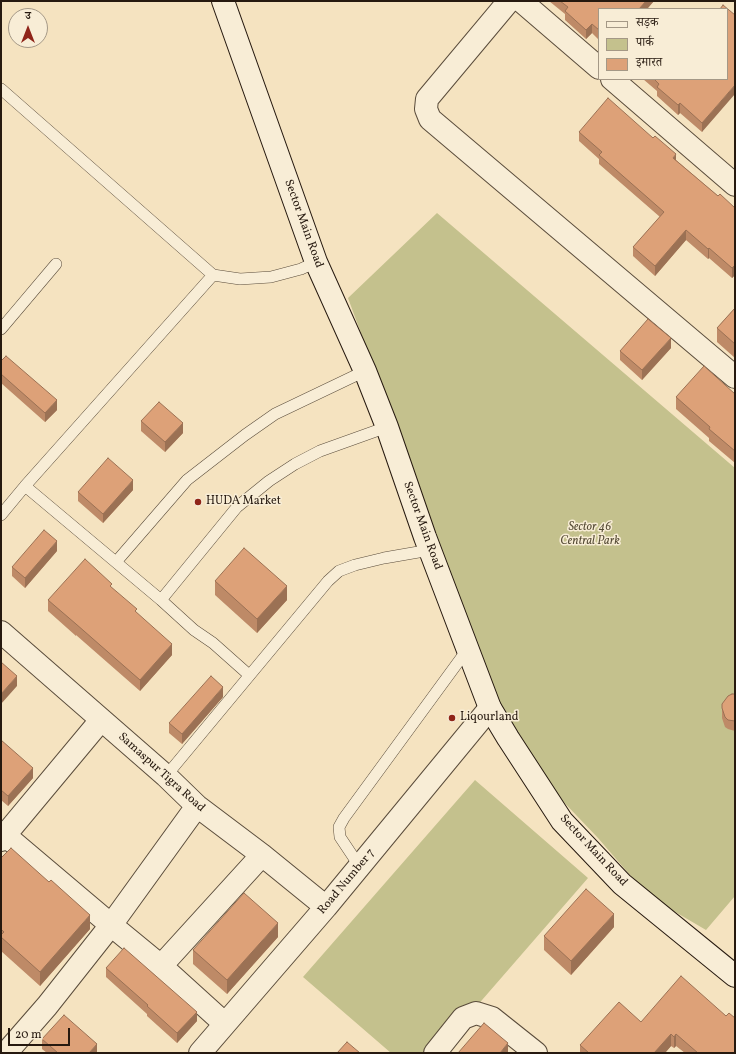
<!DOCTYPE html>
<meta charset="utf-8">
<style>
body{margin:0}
#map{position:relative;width:736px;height:1054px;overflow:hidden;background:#f5e3c0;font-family:Vollkorn,"Noto Serif Devanagari",serif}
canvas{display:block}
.frame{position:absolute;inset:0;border:2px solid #26190f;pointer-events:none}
.legend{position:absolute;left:598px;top:8px;width:130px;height:72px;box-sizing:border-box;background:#f8edd6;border:1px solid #a49886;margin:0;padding:5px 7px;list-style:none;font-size:12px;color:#26190f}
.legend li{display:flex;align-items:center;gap:8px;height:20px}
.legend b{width:20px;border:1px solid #a49886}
.north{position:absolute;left:8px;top:8px;width:40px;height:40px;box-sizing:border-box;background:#f8edd6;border:1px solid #a49886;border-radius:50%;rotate:0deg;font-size:11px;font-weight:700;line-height:16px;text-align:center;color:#26190f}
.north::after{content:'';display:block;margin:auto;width:14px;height:18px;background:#8f2418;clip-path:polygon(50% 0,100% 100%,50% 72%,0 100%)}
.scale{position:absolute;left:8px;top:1028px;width:62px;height:18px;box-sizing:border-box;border:2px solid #26190f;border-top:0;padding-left:5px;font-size:12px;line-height:14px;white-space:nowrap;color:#26190f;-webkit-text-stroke:3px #f8edd6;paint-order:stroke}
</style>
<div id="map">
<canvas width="736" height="1054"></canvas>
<div class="frame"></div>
<ul class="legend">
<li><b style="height:5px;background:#f8edd6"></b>सड़क</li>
<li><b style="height:11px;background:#c4c18d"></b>पार्क</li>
<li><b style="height:11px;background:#dda178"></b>इमारत</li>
</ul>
<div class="north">उ</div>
<div class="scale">20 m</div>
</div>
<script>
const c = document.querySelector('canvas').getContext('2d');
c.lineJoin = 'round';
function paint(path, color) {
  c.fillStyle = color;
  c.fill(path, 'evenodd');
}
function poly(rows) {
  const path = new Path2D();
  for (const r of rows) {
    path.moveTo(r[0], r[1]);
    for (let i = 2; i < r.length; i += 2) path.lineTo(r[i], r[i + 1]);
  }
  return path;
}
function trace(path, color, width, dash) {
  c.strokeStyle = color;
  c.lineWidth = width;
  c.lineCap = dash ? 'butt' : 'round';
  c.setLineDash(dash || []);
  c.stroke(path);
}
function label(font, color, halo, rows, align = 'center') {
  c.font = font + ' Vollkorn,serif';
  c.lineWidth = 3;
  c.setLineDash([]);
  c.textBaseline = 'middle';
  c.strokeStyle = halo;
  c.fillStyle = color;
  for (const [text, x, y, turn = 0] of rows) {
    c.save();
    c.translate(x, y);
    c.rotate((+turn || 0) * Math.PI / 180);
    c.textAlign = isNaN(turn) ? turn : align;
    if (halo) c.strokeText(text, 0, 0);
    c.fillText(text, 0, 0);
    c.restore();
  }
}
paint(poly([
 [437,213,735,468,735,896,706,930,648,896,598,838,536,773,497,702,348,298],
 [475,780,588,878,436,1053,391,1053,303,977]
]), '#c4c18d');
const lane = poly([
 [1,89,213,275,240,279,271,277,301,269,316,262],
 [1,329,56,264],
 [25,486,161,600,194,630,213,643,249,675],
 [1,515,25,486,213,275],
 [116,562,187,480,245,435,275,414,365,371],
 [161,600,237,507,269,481,295,464,320,451,387,427],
 [166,776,328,581,339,571,355,565,384,558,430,550],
 [360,867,340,837,339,827,344,818,467,650]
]);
const street = poly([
 [509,1,427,99,426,109,430,119,735,377],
 [521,1,599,68],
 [612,79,735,185],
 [1,632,166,776,197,806,262,855,326,907],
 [1,832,111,925,161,966,225,1024],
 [1,840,101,720],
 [161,966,262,855],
 [6,1053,47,1006,111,925,197,806],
 [200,1053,225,1024,326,907,490,708],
 [435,1053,463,1018,476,1013,492,1018,536,1053]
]);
const secondary = poly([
 [223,1,316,262,365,371,387,427,425,537,490,708,508,738,562,821,622,884,735,976]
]);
trace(lane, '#5a4c3b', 12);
trace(street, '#5a4c3b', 24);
trace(secondary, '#26190f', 24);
trace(lane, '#f8edd6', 11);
trace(street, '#f8edd6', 22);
trace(secondary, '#f8edd6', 22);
paint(poly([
 [549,1,654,1,647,9,599,9,599,40,592,33,586,39,565,20,565,14],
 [643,79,727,79,702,132,680,113,678,115,657,96,657,91],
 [579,132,676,160,718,196,735,208,735,275,732,278,709,258,708,259,686,240,655,276,633,256,633,247,660,217,599,164,599,159,579,141],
 [735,308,735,358,717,342,717,328],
 [671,348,642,380,620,360,620,351],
 [1,361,57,410,45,422,1,383],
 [735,394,735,463,709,441,709,438,676,409,676,397],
 [141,421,183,433,165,452,141,431],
 [133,490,103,523,78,501,78,492],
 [57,551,25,588,12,576,12,567],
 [215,581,287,600,257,633,215,595],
 [112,588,137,613,172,655,140,691,76,635,76,636,48,611,48,600],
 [735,694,735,731,728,729,725,727,722,718,722,708],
 [223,697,182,744,169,733,169,723],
 [1,740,33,778,8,806,1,800],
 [1,858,90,929,40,986,1,951],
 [614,927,571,975,544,950,544,936],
 [278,937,227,994,193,964,193,950],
 [106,968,197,1021,177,1043,147,1016,147,1014,106,977],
 [641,1022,735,1053,685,1053,676,1046,674,1048,671,1046,665,1053,580,1053,580,1045],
 [42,1039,97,1053,47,1053,42,1049]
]), '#be8a67');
paint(poly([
 [646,1,654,1,647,9,639,9],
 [592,24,592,33,586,39,586,30],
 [735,85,735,94,702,132,702,123],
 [680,103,680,113,678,115,678,105],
 [676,154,676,163,673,158],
 [686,230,686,240,655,276,655,266],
 [709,248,709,258,708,259,708,249],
 [735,265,735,275,732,278,732,268],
 [671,338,671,348,642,380,642,370],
 [57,400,57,410,45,422,45,413],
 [183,423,183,433,165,452,165,442],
 [133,480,133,490,103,523,103,514],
 [57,541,57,551,25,588,25,578],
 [287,586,287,600,257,633,257,619],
 [172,644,172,655,140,691,140,680],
 [17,676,17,686,1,704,1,694],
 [223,687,223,697,182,744,182,734],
 [33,768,33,778,8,806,8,796],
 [614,914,614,927,571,975,571,961],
 [90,915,90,929,40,986,40,972],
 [278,923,278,937,227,994,227,980],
 [197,1012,197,1021,177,1043,177,1033],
 [671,1034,671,1046,665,1053,654,1053],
 [676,1034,676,1046,674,1048,674,1037],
 [508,1043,508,1053,500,1053],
 [97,1044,97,1053,89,1053]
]), '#9b7154');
const building = poly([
 [560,1,646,1,639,9,599,9,599,30,592,24,586,30,565,11,568,7,560,1],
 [723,5,735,15,735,85,702,123,680,103,678,105,657,87,659,84,654,79,727,79,727,9,720,9,723,5],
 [608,98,653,138,655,136,676,154,673,158,718,196,720,194,735,208,735,265,732,268,709,248,708,249,686,230,655,266,633,247,664,212,599,155,602,152,579,132,608,98],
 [735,308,735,344,717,328,735,308],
 [648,319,671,338,642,370,620,351,648,319],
 [6,356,57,400,45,413,1,374,1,361,6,356],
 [704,366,735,394,735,451,709,429,710,427,676,397,704,366],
 [159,402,183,423,165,442,141,421,159,402],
 [108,458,133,480,103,514,78,492,108,458],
 [44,530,57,541,25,578,12,567,44,530],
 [244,548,287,586,257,619,215,581,244,548],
 [85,559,112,584,110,586,137,609,135,611,172,644,140,680,76,624,48,600,85,559],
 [1,662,17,676,1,694,1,662],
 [211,676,223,687,182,734,169,723,211,676],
 [732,694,735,694,735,721,728,720,725,717,722,708,722,704,728,696,732,694],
 [1,740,33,768,8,796,1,790,1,740],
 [11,848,49,882,51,880,90,915,40,972,1,937,1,935,4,932,1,929,1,858,11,848],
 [586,889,614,914,571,961,544,936,586,889],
 [244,893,278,923,227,980,193,950,244,893],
 [124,948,197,1012,177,1033,147,1006,148,1005,106,968,124,948],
 [681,976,726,1016,729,1013,735,1018,735,1052,734,1053,698,1053,676,1034,674,1037,671,1034,654,1053,589,1053,580,1045,619,1002,641,1022,681,976],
 [64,1015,97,1044,89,1053,58,1053,42,1039,64,1015],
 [484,1023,508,1043,500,1053,458,1053,484,1023],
 [347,1042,360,1053,337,1053,347,1042]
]);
paint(building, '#dda178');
trace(building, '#9b7154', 1);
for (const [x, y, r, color] of [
 [198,502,4,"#8f2418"],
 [452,718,4,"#8f2418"]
]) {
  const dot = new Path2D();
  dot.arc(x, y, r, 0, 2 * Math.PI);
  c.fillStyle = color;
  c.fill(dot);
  trace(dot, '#f8edd6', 1.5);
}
label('12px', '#26190f', '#f8edd6', [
 ["Sector Main Road",303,224,70],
 ["Sector Main Road",422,526,70],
 ["Samaspur Tigra Road",161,773,42],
 ["Sector Main Road",593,851,47],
 ["Road Number 7",347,882,-50]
]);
label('12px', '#26190f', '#f8edd6', [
 ["HUDA Market",206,502],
 ["Liqourland",460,718]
], 'left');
label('italic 12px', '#554b35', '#f8edd6', [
 ["Sector 46",590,528],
 ["Central Park",590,542]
]);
</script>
